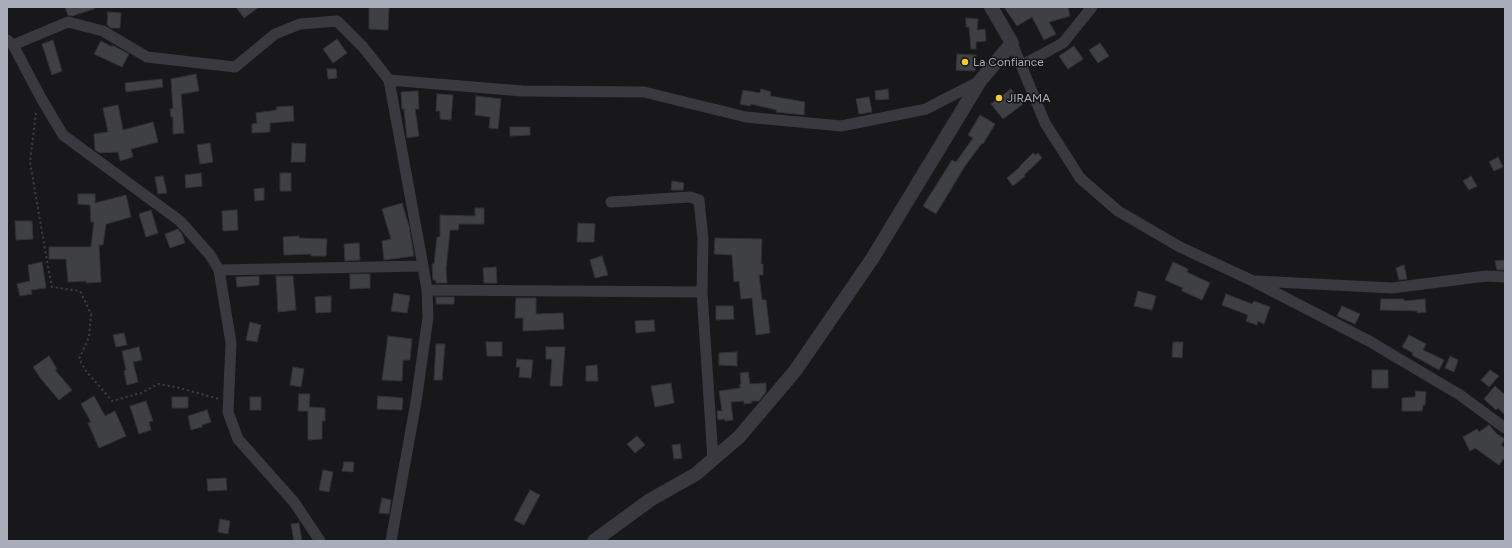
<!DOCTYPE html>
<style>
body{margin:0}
#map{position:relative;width:1512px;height:548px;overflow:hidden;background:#18181a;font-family:Figtree,sans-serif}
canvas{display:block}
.frame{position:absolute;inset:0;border:8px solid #aaadba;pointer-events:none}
</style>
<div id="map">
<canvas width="1512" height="548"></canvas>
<div class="frame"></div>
</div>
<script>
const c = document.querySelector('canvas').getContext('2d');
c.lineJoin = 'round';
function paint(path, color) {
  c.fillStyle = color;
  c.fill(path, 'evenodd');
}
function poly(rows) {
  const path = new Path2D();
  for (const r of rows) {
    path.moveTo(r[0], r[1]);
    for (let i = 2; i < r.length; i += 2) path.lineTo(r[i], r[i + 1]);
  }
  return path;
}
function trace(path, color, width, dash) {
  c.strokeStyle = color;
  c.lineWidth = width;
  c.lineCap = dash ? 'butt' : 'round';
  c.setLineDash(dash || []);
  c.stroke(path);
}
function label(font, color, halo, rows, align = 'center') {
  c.font = font + ' Figtree,sans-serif';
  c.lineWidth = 3;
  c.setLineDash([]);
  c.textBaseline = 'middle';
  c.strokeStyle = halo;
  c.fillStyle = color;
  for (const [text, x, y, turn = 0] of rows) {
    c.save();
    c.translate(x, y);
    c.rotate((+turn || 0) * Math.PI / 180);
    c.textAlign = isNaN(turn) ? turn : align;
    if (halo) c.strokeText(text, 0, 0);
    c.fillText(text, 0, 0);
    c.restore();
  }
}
const building = poly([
 [65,7,94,7,94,9,72,16,68,15,65,7],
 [236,7,259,7,244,18,236,7],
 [369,7,389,7,388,30,369,29,369,7],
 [1004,7,1068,7,1070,16,1049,22,1056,34,1044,40,1032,17,1017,26,1004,7],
 [108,12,121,13,120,28,111,28,107,25,108,12],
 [966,18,978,19,977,30,985,29,986,41,976,42,976,49,971,49,969,27,966,27,966,18],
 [337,39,347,53,333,63,323,49,337,39],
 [53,40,62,71,52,75,42,44,53,40],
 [101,41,112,47,112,45,129,54,122,67,94,54,101,41],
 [1100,43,1109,56,1098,63,1089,50,1100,43],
 [1074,46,1083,59,1068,69,1059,56,1074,46],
 [957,54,976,55,975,71,956,70,957,54],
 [327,69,336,69,337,78,328,79,327,69],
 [196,74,199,91,181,94,184,133,173,134,173,117,171,117,170,109,173,109,171,79,196,74],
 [162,79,163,87,126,92,125,83,162,79],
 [761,89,771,92,770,96,805,102,804,115,776,112,777,110,751,104,750,106,740,104,743,90,760,93,761,89],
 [888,89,889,99,876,100,875,91,888,89],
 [1011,89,1023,104,1003,119,991,104,1011,89],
 [418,91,419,109,415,109,419,136,407,138,404,109,402,109,401,92,418,91],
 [437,94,453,95,451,120,440,119,440,111,436,111,437,94],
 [476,96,501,99,498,129,489,128,490,117,475,115,476,96],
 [869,97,872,112,859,114,856,99,869,97],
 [118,105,123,130,153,122,158,142,131,149,133,157,120,161,118,152,100,153,95,150,94,134,108,132,103,108,118,105],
 [293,106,294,121,270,123,270,132,252,133,252,124,257,123,256,113,277,110,276,107,293,106],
 [980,115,995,124,983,144,982,143,965,166,936,214,923,206,952,160,956,162,973,138,968,135,980,115],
 [510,127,530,127,530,135,510,136,510,127],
 [210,143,213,162,200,164,197,145,210,143],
 [292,143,306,144,305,162,291,162,292,143],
 [1033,153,1035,155,1038,153,1042,158,1024,175,1025,176,1013,186,1007,178,1020,167,1020,166,1033,153],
 [1498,157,1503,167,1494,171,1489,162,1498,157],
 [201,173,202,186,186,188,185,175,201,173],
 [280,173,291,173,291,191,280,191,280,173],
 [163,176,167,193,158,194,155,177,163,176],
 [1471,176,1477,186,1469,190,1463,181,1471,176],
 [672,181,684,183,683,190,671,190,672,181],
 [264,188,264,200,255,201,254,189,264,188],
 [78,194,95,194,95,203,126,195,131,217,106,224,103,245,99,245,101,282,86,283,86,281,68,282,66,259,49,259,49,247,91,247,94,222,91,222,90,205,78,204,78,194],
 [402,203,409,226,414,256,384,260,382,241,391,239,382,209,402,203],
 [475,208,484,208,484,224,459,224,458,230,450,230,446,269,447,283,436,283,436,280,433,280,432,264,434,264,437,237,440,237,440,215,475,216,475,208],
 [151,210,158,233,146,237,139,214,151,210],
 [237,210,238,230,223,231,222,211,237,210],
 [15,221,32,221,33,239,16,240,15,221],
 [578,223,595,224,594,242,577,242,578,223],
 [178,229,182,234,185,243,170,248,165,234,178,229],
 [299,236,299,238,327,239,326,256,311,256,311,254,284,255,283,237,299,236],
 [715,238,762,239,761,264,763,264,763,275,759,275,762,300,766,300,770,333,756,335,752,298,741,299,739,281,734,282,732,255,714,254,715,238],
 [359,243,360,260,345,261,344,244,359,243],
 [602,256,608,275,595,278,590,260,602,256],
 [1505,260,1505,270,1497,270,1495,261,1505,260],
 [42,262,46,288,31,290,32,294,20,296,17,284,30,281,28,265,42,262],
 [1173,262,1188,269,1187,272,1210,283,1202,300,1182,291,1183,288,1165,280,1173,262],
 [1404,265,1407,279,1399,280,1396,268,1404,265],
 [496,267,497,283,484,283,483,268,496,267],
 [350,274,370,274,370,288,350,289,350,274],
 [259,276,259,285,237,287,236,277,259,276],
 [276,276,293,276,296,310,278,312,276,276],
 [1138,291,1156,296,1152,310,1134,306,1138,291],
 [394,293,410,296,407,313,391,311,394,293],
 [1226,294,1252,304,1254,301,1270,307,1264,324,1258,321,1257,325,1246,321,1248,315,1222,305,1226,294],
 [331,296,331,312,316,313,315,297,331,296],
 [436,297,454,297,454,304,436,304,436,297],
 [516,298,536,298,536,314,563,313,564,329,523,331,523,318,515,318,516,298],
 [1381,299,1404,299,1404,301,1425,299,1426,312,1417,313,1417,311,1380,310,1381,299],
 [716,306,733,306,734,319,716,320,716,306],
 [1342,306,1360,314,1355,324,1337,316,1342,306],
 [654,320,655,331,636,333,635,321,654,320],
 [250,322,261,325,257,342,246,340,250,322],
 [124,333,127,345,116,347,113,335,124,333],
 [1409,335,1426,344,1423,350,1444,360,1439,370,1412,355,1413,353,1402,347,1409,335],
 [388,336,412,339,410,360,403,360,402,381,382,380,388,336],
 [486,342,502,342,502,356,487,356,486,342],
 [1173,342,1183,342,1182,358,1172,357,1173,342],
 [436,344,445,344,442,380,434,380,436,344],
 [139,347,142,360,133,362,138,382,127,385,124,371,126,370,122,351,139,347],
 [546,347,565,347,562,386,550,386,552,359,546,359,546,347],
 [737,352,737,366,719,365,719,353,737,352],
 [49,356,57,369,55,370,72,390,59,400,41,379,33,367,49,356],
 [1450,356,1458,360,1454,372,1445,368,1450,356],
 [517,359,533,360,531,378,519,377,520,367,516,367,517,359],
 [597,365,598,381,586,381,586,366,597,365],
 [293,367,304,369,301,387,290,385,293,367],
 [1372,370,1388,370,1388,388,1372,388,1372,370],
 [1490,370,1499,376,1489,387,1481,380,1490,370],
 [748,372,750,384,766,383,766,392,759,401,751,401,752,403,744,404,744,401,731,402,733,420,725,421,725,419,718,420,717,411,722,411,719,391,740,388,740,384,741,384,740,373,748,372],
 [671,383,674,403,655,407,651,386,671,383],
 [1495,386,1505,395,1505,415,1498,408,1496,410,1484,399,1495,386],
 [1416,391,1426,392,1425,405,1423,405,1422,411,1402,411,1402,398,1415,397,1416,391],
 [299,394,310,394,309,407,325,408,325,421,322,421,322,439,308,440,308,411,298,411,299,394],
 [94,396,105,416,115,411,126,436,99,448,88,423,91,422,81,404,94,396],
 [378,396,403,398,402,410,377,409,378,396],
 [172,397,188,397,188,408,172,408,172,397],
 [250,397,261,397,261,410,250,410,250,397],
 [146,401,153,421,149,422,151,430,139,434,130,406,146,401],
 [207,410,211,422,202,425,202,427,191,430,188,416,207,410],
 [1489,425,1497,434,1505,439,1501,445,1505,448,1505,457,1499,465,1475,448,1470,451,1463,437,1477,429,1479,432,1489,425],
 [637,436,645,445,635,453,627,444,637,436],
 [680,444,682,458,674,459,672,445,680,444],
 [344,462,354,462,353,472,342,471,344,462],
 [323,470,333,472,329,492,319,490,323,470],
 [226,478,227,490,208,491,207,479,226,478],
 [530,490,540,495,524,525,514,520,530,490],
 [382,498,391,500,389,514,379,513,382,498],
 [220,519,230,521,228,534,218,532,220,519],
 [299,523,302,541,294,541,291,524,299,523]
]);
paint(building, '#3f4044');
trace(building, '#323236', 1);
trace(poly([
 [36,113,30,162,47,261,52,287,80,291,91,314,89,337,79,359,86,371,112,401,141,393,158,384,176,387,219,399]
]), '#3f4046', 2, [2, 3]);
trace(poly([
 [7,40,13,45,68,22,103,31,147,57,235,67,275,34,300,24,337,21,363,47,389,80,522,91,644,92,746,117,841,126,926,109,980,81],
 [1012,43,1045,123,1080,178,1118,211,1180,247,1253,281,1369,341,1460,395,1505,428],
 [13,45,41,98,63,135,180,221,210,255,219,270,423,266,389,80],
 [1022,65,1063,43,1092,7],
 [611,202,690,197,699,200,703,239,702,292,713,459],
 [219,270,231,343,228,412,238,439,294,502,320,541],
 [1257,281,1392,288,1486,276,1505,277],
 [427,290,702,292],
 [391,541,416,402,428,317,427,290,423,266]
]), '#39393f', 11);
trace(poly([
 [594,541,650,500,696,474,739,437,795,371,872,259,980,81,1012,43,991,7]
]), '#39393f', 14);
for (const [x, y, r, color] of [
 [965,62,4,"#f7ca33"],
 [999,98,4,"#f7ca33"]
]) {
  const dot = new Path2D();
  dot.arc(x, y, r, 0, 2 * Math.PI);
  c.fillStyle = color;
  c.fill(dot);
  trace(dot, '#131315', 1.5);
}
label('12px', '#aaadba', '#131315', [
 ["La Confiance",973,62],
 ["JIRAMA",1007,98]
], 'left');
</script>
